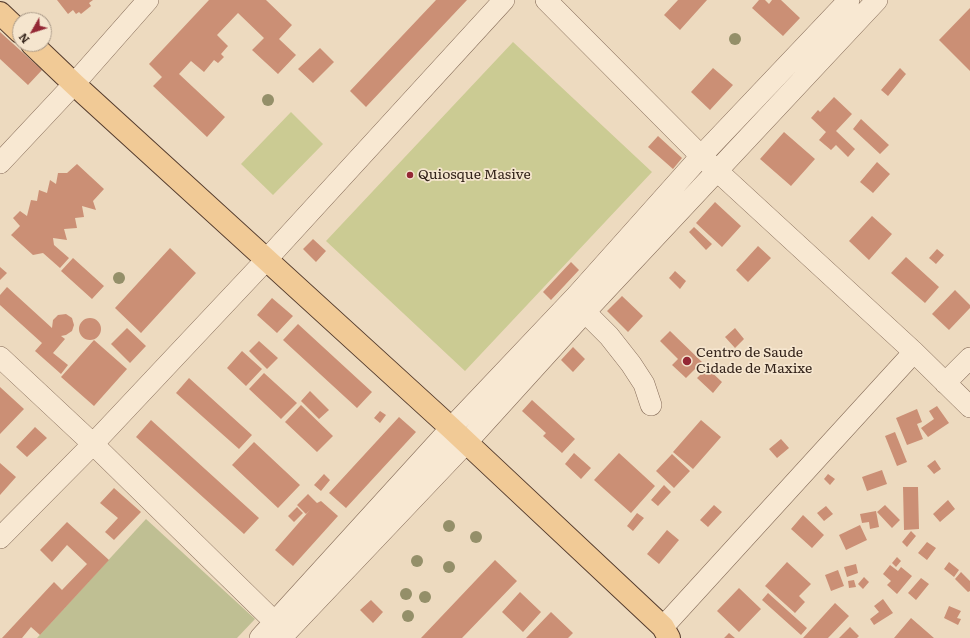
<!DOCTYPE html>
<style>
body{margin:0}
#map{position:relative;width:970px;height:638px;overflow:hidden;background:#eddabf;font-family:Literata,serif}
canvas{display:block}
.north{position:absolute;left:12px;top:12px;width:40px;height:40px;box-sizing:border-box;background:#f5e5ce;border:1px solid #a89887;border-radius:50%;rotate:231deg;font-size:11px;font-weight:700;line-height:16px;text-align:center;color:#35251c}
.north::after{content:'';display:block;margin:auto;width:14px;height:18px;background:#942835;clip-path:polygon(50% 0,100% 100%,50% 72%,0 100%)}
</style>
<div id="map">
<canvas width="970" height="638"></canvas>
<div class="north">N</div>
</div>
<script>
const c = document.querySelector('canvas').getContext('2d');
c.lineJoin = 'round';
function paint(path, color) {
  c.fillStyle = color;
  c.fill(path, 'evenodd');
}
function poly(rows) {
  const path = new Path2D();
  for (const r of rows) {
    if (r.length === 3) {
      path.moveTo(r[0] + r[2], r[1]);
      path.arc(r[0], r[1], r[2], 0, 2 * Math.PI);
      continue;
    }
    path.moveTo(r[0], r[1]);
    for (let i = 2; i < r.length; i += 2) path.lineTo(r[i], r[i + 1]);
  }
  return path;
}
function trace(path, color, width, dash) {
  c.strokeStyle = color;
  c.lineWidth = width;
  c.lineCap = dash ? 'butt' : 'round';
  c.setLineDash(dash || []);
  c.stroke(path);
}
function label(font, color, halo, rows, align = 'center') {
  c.font = font + ' Literata,serif';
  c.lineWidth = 3.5;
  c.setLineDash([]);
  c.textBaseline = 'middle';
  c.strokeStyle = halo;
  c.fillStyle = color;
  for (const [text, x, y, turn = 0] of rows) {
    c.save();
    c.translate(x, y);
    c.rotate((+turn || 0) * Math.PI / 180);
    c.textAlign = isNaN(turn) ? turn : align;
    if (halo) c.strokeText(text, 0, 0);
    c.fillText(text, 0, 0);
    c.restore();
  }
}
paint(poly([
 [513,42,652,172,465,371,326,241],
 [291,112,323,144,273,195,241,164]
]), '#cbcb93');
paint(poly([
 [146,519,255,619,237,638,37,638]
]), '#bfbf93');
paint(poly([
 [57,0,93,0,89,3,91,6,81,14,79,12,76,14,73,10,68,14],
 [209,0,266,0,292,25,279,39,296,55,278,74,252,50,264,38,238,13,217,35,228,46,221,54,224,57,218,63,214,60,204,72,191,61,179,74,225,117,207,137,153,86,162,77,149,64],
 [436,0,467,0,366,107,350,91],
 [678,0,707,0,680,30,664,15],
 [759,0,765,0,769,4,772,0,781,0,800,18,783,36,752,8],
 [970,8,970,71,939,40],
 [0,32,42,70,28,85,0,59],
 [320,48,334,62,313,83,298,69],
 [713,68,733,85,710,110,691,92],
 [900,68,906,74,888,96,881,90],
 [834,97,852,114,836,131,855,149,848,157,836,145,831,150,819,140,826,132,811,118,818,110,820,112],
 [861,119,889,145,880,154,853,129],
 [784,132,815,159,791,186,760,159],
 [658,136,682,158,673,169,648,147],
 [877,162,890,174,873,193,860,182],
 [77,164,104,189,93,201,96,210,82,206,84,217,75,218,77,228,64,229,67,240,53,238,54,245,69,258,60,268,43,253,33,255,11,235,20,226,13,218,20,211,27,216,31,200,37,201,39,190,47,193,50,180,56,184,58,173,67,173],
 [715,202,741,226,722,247,696,223],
 [872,216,892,234,869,260,849,241],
 [694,227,712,244,706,250,689,232],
 [313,239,326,251,316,262,303,249],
 [758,246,771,258,748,282,736,270],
 [170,248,196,273,141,333,115,308],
 [937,249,944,255,936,264,929,258],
 [906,257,939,287,925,303,891,273],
 [73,258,104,286,92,299,61,271],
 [571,262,579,270,551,300,543,292],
 [0,267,7,273,0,280],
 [675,271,686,281,680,289,669,278],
 [7,287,52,328,53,320,58,315,66,314,72,318,74,325,72,331,66,335,61,336,65,339,53,353,68,365,61,374,35,351,42,343,0,305,0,295],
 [955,290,970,305,970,308,949,330,932,314],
 [622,296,643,316,628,332,607,311],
 [272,298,293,316,277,333,257,315],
 [90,329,11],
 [298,324,372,392,357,408,283,340],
 [127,328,146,346,130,363,111,344],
 [735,328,744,339,735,348,725,337],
 [670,331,702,362,686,378,672,365,678,359,660,341],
 [94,340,127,369,94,406,61,377],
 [259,341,278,358,267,369,249,351],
 [573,347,585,359,573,372,561,360],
 [242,351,262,369,246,386,227,368],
 [707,368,722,382,713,393,697,378],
 [264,373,297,403,281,419,249,389],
 [189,378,252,435,239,449,176,393],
 [0,387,24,409,0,434],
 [310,391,329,410,319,419,301,401],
 [532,400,575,439,562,453,543,436,546,433,522,411],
 [301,405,333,436,317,452,285,422],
 [937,406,949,423,928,437,921,428,934,419,929,411],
 [917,409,922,422,917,424,923,439,907,445,896,418],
 [380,411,386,415,380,423,374,418],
 [399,417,416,432,346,508,329,493],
 [151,420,259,518,244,534,136,437],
 [701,420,721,437,693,469,673,452],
 [35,427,47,438,27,457,16,447],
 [895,432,907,462,897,466,885,436],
 [781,439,789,448,777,458,769,449],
 [254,442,300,485,278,508,232,465],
 [574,453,591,468,581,479,565,464],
 [619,453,655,486,631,513,594,480],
 [672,454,690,471,674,488,656,471],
 [935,460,941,469,934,474,927,466],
 [0,463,16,477,0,495],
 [882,470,887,484,867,491,862,477],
 [324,474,330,480,321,491,314,485],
 [828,474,835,479,830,485,824,479],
 [664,485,671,492,658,506,651,500],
 [903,487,918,487,919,529,904,530],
 [114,488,141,512,114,540,105,532,118,518,100,503],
 [308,494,317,503,321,501,338,516,293,566,275,550,310,510,306,514,297,505],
 [948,500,955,509,940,522,933,514],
 [714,505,722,512,708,527,700,520],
 [885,505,900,520,892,528,877,512],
 [826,506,833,514,824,521,817,513],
 [297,507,303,513,294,522,288,516],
 [876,511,879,527,870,529,869,522,862,523,860,514],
 [637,513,644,518,633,531,627,526],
 [803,515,824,535,812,548,791,529],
 [67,522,109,560,40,635,31,627,22,638,2,638,54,582,62,590,87,564,67,545,52,562,40,550],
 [860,525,867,540,846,550,839,535],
 [667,530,679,540,659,564,647,554],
 [911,531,916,536,907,547,902,542],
 [927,542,936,548,927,560,918,553],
 [897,557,901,561,896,567,892,563],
 [495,560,517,581,462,638,421,638],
 [787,562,811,584,799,596,805,602,795,613,765,586],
 [949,562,959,570,954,577,944,569],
 [856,564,858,573,847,577,844,567],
 [890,565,898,571,901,567,912,576,897,594,887,585,891,581,883,574],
 [838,570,844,586,831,591,825,575],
 [961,572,970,581,970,591,968,592,955,579],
 [864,577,869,582,863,589,858,584],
 [921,578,929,584,916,600,908,593],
 [854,580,856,587,849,588,848,581],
 [739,588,761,609,739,632,717,611],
 [520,592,541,612,523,632,502,612],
 [768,593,807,628,801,635,762,600],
 [883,599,893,613,874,625,870,619,879,612,874,606],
 [371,600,383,612,373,623,360,610],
 [835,603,849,616,828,638,803,638],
 [949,606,961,611,957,618,961,619,958,625,944,618],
 [551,612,573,633,568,638,526,638],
 [911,618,934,638,894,638],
 [850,627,859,636,857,638,839,638],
 [729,633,735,638,724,638]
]), '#cb8f75');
const minor = poly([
 [546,0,701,156,914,352,970,407],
 [0,163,74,84,148,0],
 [585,312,609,336,631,364,644,384,651,405],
 [0,357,93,444,285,632],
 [945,383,970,358],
 [0,538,93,444,267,259,504,0],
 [663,627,914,352],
 [260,638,451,428,577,295,701,156,849,0],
 [281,638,467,442,585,312,877,0]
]);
const major = poly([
 [0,13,20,32],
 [32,44,74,84,451,428,663,627,669,638]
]);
trace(minor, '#856b58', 22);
trace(major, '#533a2c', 24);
trace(minor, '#f8e8d2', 21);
trace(major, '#f1ca96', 22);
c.fillStyle = '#948f69';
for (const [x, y] of [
 [735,39],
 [268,100],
 [119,278],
 [449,526],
 [476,537],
 [417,561],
 [449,567],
 [406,594],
 [425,597],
 [408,616]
]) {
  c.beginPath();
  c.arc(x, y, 6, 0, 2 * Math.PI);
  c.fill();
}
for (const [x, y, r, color] of [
 [410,175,4,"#942835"],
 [687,361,5,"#942835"]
]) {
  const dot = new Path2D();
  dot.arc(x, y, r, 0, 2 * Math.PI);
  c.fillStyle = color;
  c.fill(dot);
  trace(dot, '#f5e5ce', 1.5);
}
label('14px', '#35251c', '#f5e5ce', [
 ["Quiosque Masive",418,175],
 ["Centro de Saude",696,353],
 ["Cidade de Maxixe",696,369]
], 'left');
</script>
